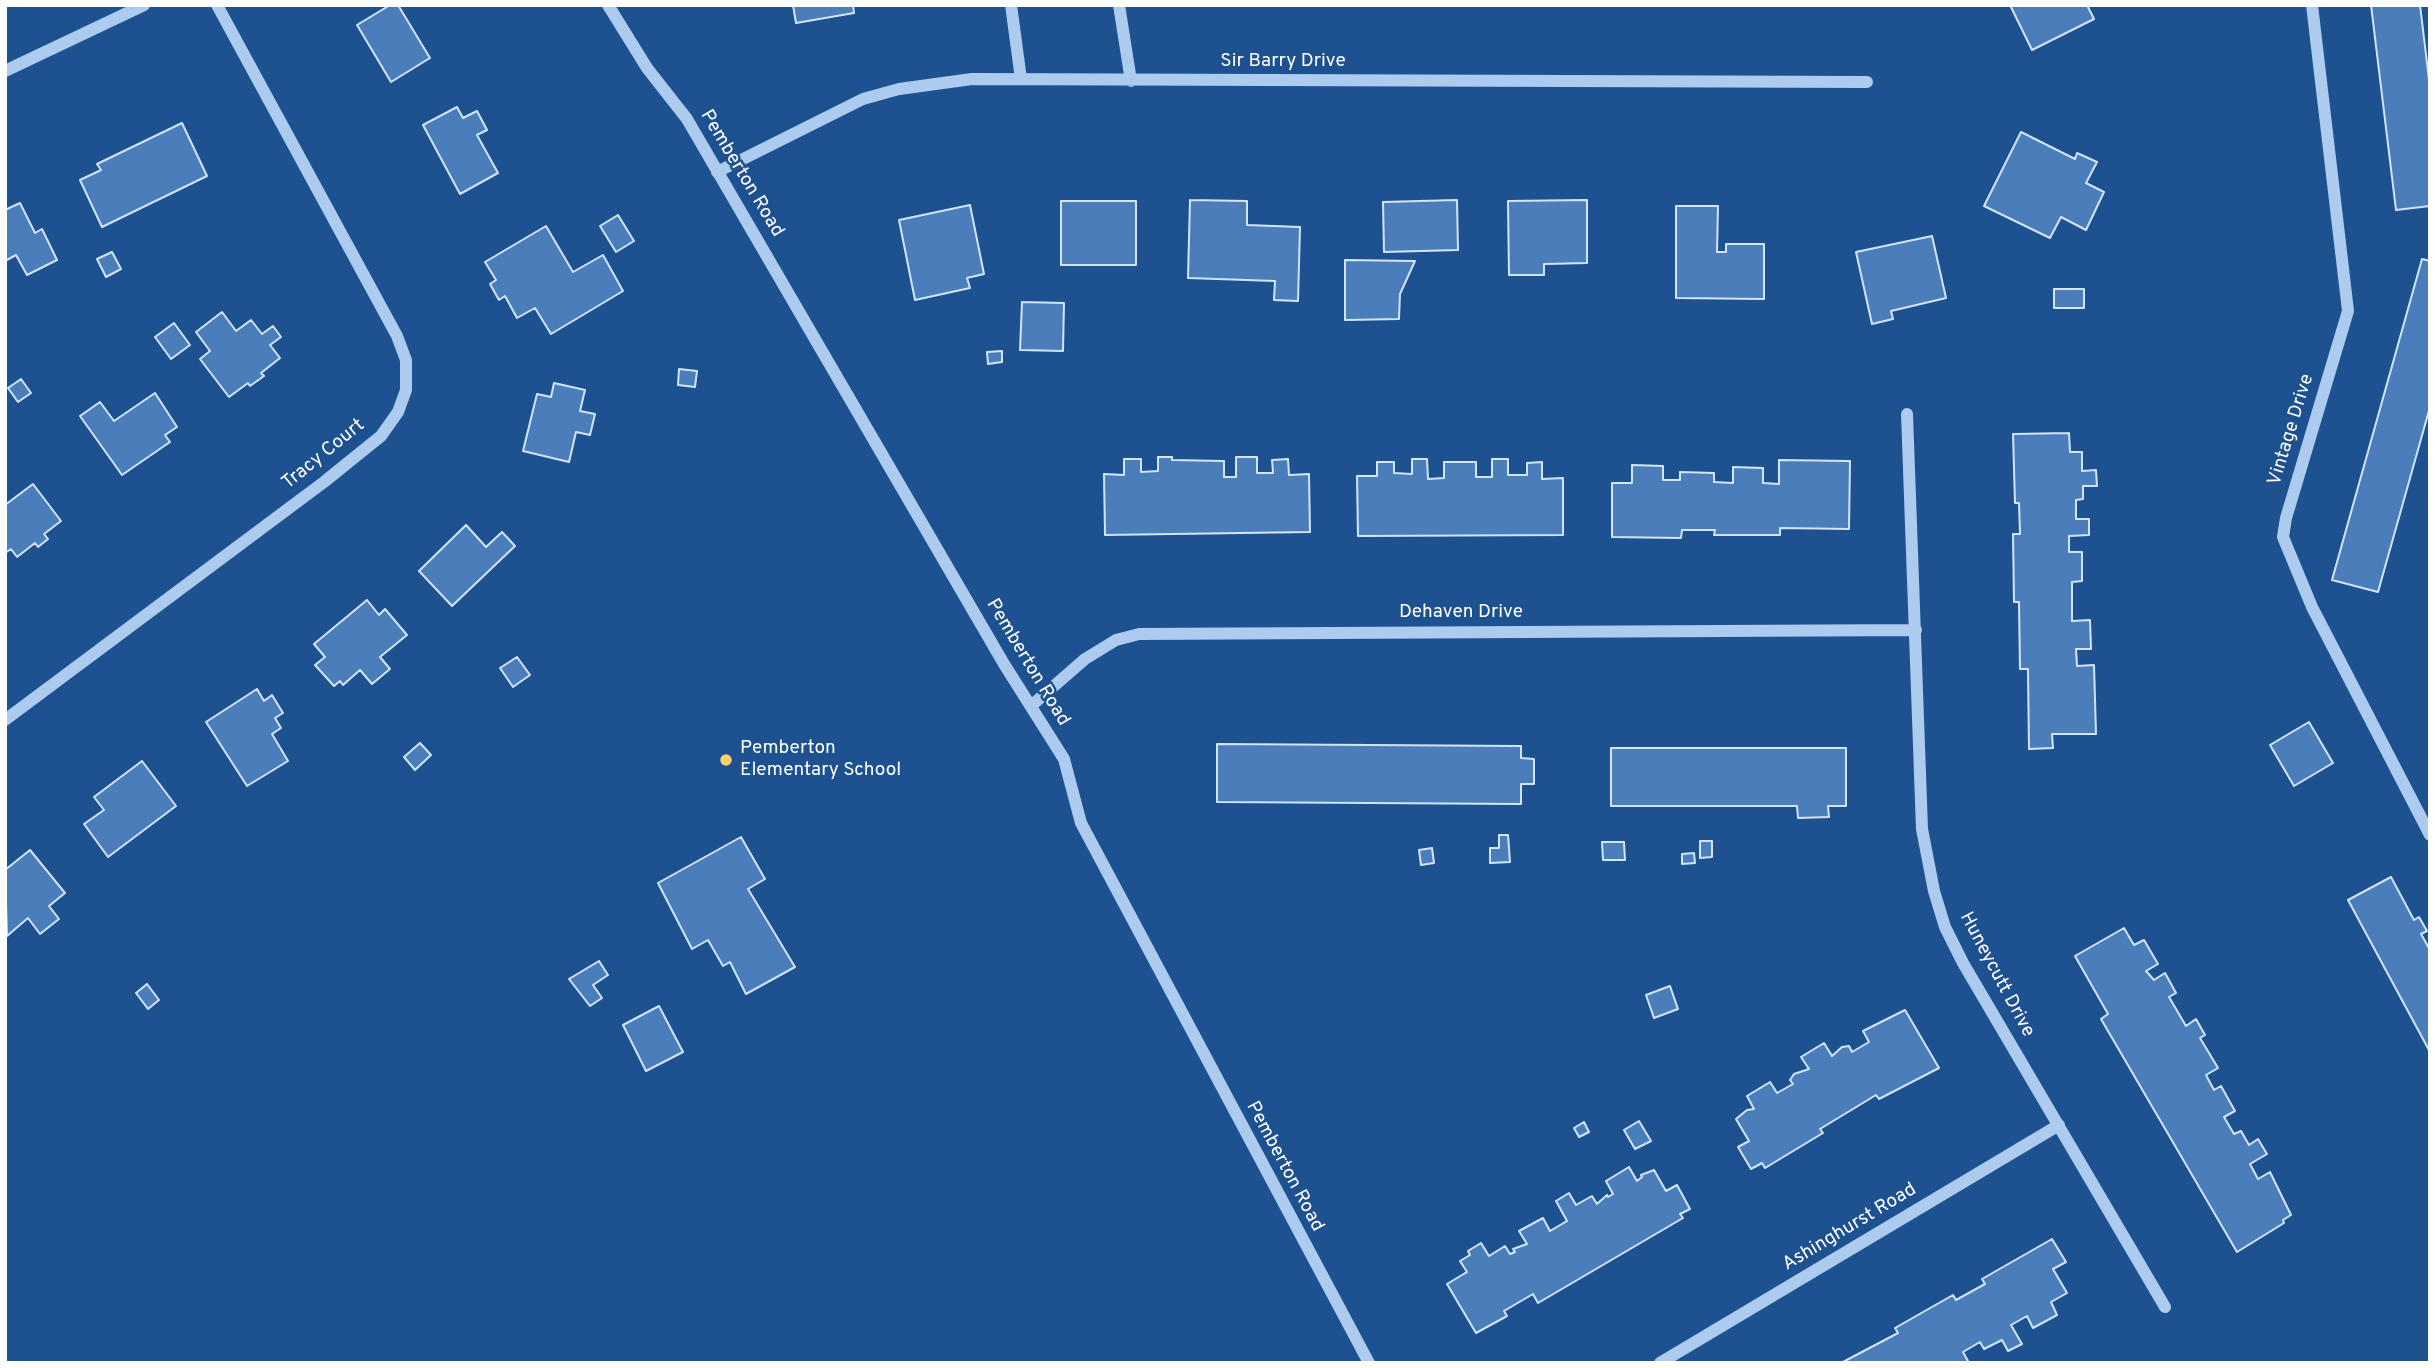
<!DOCTYPE html>
<style>
body{margin:0}
#map{position:relative;width:2435px;height:1368px;overflow:hidden;background:#1d5190;font-family:Overpass,sans-serif}
canvas{display:block}
.frame{position:absolute;inset:0;border:7px solid #fff;pointer-events:none}
</style>
<div id="map">
<canvas width="2435" height="1368"></canvas>
<div class="frame"></div>
</div>
<script>
const c = document.querySelector('canvas').getContext('2d');
c.lineJoin = 'round';
function paint(path, color) {
  c.fillStyle = color;
  c.fill(path, 'evenodd');
}
function poly(rows) {
  const path = new Path2D();
  for (const r of rows) {
    path.moveTo(r[0], r[1]);
    for (let i = 2; i < r.length; i += 2) path.lineTo(r[i], r[i + 1]);
  }
  return path;
}
function trace(path, color, width, dash) {
  c.strokeStyle = color;
  c.lineWidth = width;
  c.lineCap = dash ? 'butt' : 'round';
  c.setLineDash(dash || []);
  c.stroke(path);
}
function label(font, color, halo, rows, align = 'center') {
  c.font = font + ' Overpass,sans-serif';
  c.lineWidth = 5;
  c.setLineDash([]);
  c.textBaseline = 'middle';
  c.strokeStyle = halo;
  c.fillStyle = color;
  for (const [text, x, y, turn = 0] of rows) {
    c.save();
    c.translate(x, y);
    c.rotate((+turn || 0) * Math.PI / 180);
    c.textAlign = isNaN(turn) ? turn : align;
    if (halo) c.strokeText(text, 0, 0);
    c.fillText(text, 0, 0);
    c.restore();
  }
}
const building = poly([
 [390,5,398,5,430,58,391,82,357,25,390,5],
 [793,5,853,5,854,13,796,23,793,5],
 [2010,5,2087,5,2094,19,2032,50,2010,5],
 [2371,5,2420,5,2430,88,2430,206,2396,210,2371,5],
 [457,107,463,118,477,111,487,130,477,135,498,173,460,194,423,125,457,107],
 [182,123,207,176,102,227,80,180,101,170,97,164,182,123],
 [2021,132,2075,159,2077,153,2097,162,2086,183,2104,192,2086,230,2061,217,2050,238,1984,206,2021,132],
 [1190,200,1247,201,1247,225,1300,227,1298,301,1274,300,1275,281,1188,278,1190,200],
 [1457,200,1458,250,1384,252,1383,202,1457,200],
 [1587,200,1587,263,1544,264,1544,275,1509,275,1508,201,1587,200],
 [1061,201,1136,201,1136,265,1061,265,1061,201],
 [20,203,35,233,42,229,57,260,27,275,16,255,5,261,5,210,20,203],
 [970,205,984,274,967,278,970,288,915,300,899,220,970,205],
 [1676,206,1718,206,1717,252,1726,252,1726,244,1764,244,1764,299,1676,298,1676,206],
 [618,215,634,241,616,252,600,226,618,215],
 [546,226,573,272,603,255,623,291,551,334,535,308,517,318,505,296,499,300,490,284,496,280,485,262,546,226],
 [1932,236,1946,298,1891,311,1893,319,1872,324,1856,252,1932,236],
 [112,252,121,269,106,277,97,259,112,252],
 [2422,259,2430,261,2430,407,2378,592,2332,580,2422,259],
 [1345,260,1415,261,1400,294,1399,319,1345,320,1345,260],
 [2054,289,2084,289,2084,308,2054,308,2054,289],
 [1022,302,1064,303,1063,351,1020,350,1022,302],
 [222,312,236,331,251,320,262,334,273,326,281,337,270,345,280,358,261,373,264,376,250,386,248,383,229,397,200,359,210,351,196,332,222,312],
 [174,323,190,345,171,359,155,337,174,323],
 [1002,351,1002,362,988,364,987,352,1002,351],
 [679,369,697,371,695,387,678,385,679,369],
 [21,379,31,393,18,402,8,388,21,379],
 [554,383,585,390,580,411,595,414,590,435,576,432,569,462,523,451,537,394,551,397,554,383],
 [155,393,177,427,165,435,170,442,122,475,80,416,100,402,114,421,155,393],
 [2069,433,2070,452,2082,452,2082,471,2096,470,2097,486,2083,486,2083,499,2076,500,2076,519,2089,519,2089,535,2069,536,2069,552,2082,552,2082,581,2072,582,2072,621,2090,620,2091,649,2076,649,2077,666,2094,665,2096,734,2052,734,2053,748,2029,749,2028,669,2020,669,2019,602,2014,602,2013,534,2020,534,2019,503,2015,503,2013,434,2069,433],
 [1158,457,1172,457,1172,460,1224,461,1224,477,1236,477,1236,457,1257,457,1257,473,1273,473,1272,460,1288,459,1289,475,1309,474,1310,532,1105,535,1104,474,1124,475,1124,459,1141,459,1141,472,1158,471,1158,457],
 [1412,459,1427,459,1428,479,1444,478,1444,462,1476,462,1476,477,1492,477,1492,459,1508,459,1508,475,1527,475,1527,463,1542,462,1542,479,1563,478,1563,535,1358,536,1357,476,1377,476,1377,462,1394,462,1394,473,1412,474,1412,459],
 [1779,460,1850,461,1849,529,1780,528,1780,535,1714,535,1715,530,1682,530,1681,538,1612,537,1612,483,1632,483,1632,465,1663,466,1663,480,1680,480,1680,472,1714,473,1714,482,1733,483,1733,467,1763,468,1763,483,1779,484,1779,460],
 [33,484,61,521,44,534,48,539,38,547,35,543,17,557,11,549,5,553,5,505,33,484],
 [466,525,486,547,502,532,515,546,452,606,419,571,466,525],
 [367,600,379,615,385,609,407,635,380,657,390,669,372,684,360,670,343,685,340,681,334,686,315,665,325,657,314,644,367,600],
 [517,657,530,675,513,687,500,668,517,657],
 [257,689,264,701,272,695,283,713,275,718,281,728,272,734,288,761,247,786,206,722,257,689],
 [2309,722,2333,763,2294,786,2270,745,2309,722],
 [420,743,431,755,415,770,404,757,420,743],
 [1217,744,1521,746,1521,758,1534,759,1534,784,1521,784,1521,804,1217,802,1217,744],
 [1611,748,1846,748,1846,806,1828,806,1829,817,1798,818,1797,806,1611,806,1611,748],
 [142,761,176,806,108,857,84,824,104,810,94,797,142,761],
 [1499,835,1508,835,1510,862,1490,863,1490,848,1499,848,1499,835],
 [741,837,765,879,748,889,795,967,746,994,730,962,723,966,708,940,692,949,658,883,741,837],
 [1700,841,1712,841,1712,857,1700,858,1700,841],
 [1602,842,1624,842,1625,860,1603,860,1602,842],
 [1432,848,1434,863,1421,865,1419,850,1432,848],
 [30,850,65,893,49,906,59,919,40,934,28,918,7,936,5,870,30,850],
 [1694,853,1695,863,1682,864,1682,854,1694,853],
 [2391,877,2414,920,2419,917,2427,931,2421,934,2430,950,2430,1052,2348,900,2391,877],
 [2124,928,2134,945,2144,940,2158,964,2146,971,2154,980,2165,973,2176,993,2169,997,2186,1026,2196,1019,2205,1035,2200,1038,2218,1068,2206,1075,2214,1090,2221,1086,2235,1111,2224,1117,2234,1134,2241,1131,2249,1145,2258,1139,2267,1154,2250,1164,2258,1179,2270,1172,2291,1215,2283,1220,2284,1223,2237,1252,2101,1019,2108,1014,2075,956,2124,928],
 [599,961,608,975,593,985,602,998,590,1006,569,979,599,961],
 [147,984,159,1000,148,1009,136,993,147,984],
 [1670,986,1678,1009,1654,1018,1646,995,1670,986],
 [659,1006,683,1052,646,1071,623,1025,659,1006],
 [1905,1010,1939,1068,1879,1099,1876,1095,1820,1129,1823,1133,1765,1168,1762,1163,1751,1169,1738,1147,1749,1141,1736,1119,1747,1110,1754,1109,1747,1096,1770,1082,1777,1093,1793,1084,1790,1080,1794,1074,1809,1069,1801,1057,1824,1043,1832,1056,1842,1047,1849,1046,1852,1052,1869,1042,1863,1031,1905,1010],
 [1639,1121,1651,1141,1635,1149,1624,1130,1639,1121],
 [1584,1122,1589,1132,1579,1137,1574,1128,1584,1122],
 [1629,1167,1637,1181,1642,1177,1641,1175,1654,1170,1666,1191,1677,1185,1690,1209,1680,1214,1683,1218,1538,1303,1533,1294,1504,1311,1507,1316,1476,1333,1447,1284,1467,1272,1460,1261,1470,1255,1468,1251,1481,1243,1489,1256,1505,1246,1510,1254,1515,1252,1513,1249,1527,1244,1519,1231,1543,1218,1550,1231,1567,1221,1556,1201,1569,1193,1576,1205,1592,1196,1597,1204,1607,1195,1608,1197,1613,1194,1606,1181,1629,1167],
 [2052,1239,2066,1262,2053,1269,2067,1293,2051,1302,2057,1315,2033,1328,2027,1316,2011,1325,2022,1344,2008,1351,2002,1340,1984,1349,1980,1342,1963,1352,1969,1363,1841,1363,1898,1333,1895,1328,1953,1295,1956,1300,1985,1284,1982,1279,2052,1239]
]);
paint(building, '#4a7db9');
trace(building, '#d2e5fa', 2);
trace(poly([
 [608,5,647,68,687,119,1004,664,1064,759,1081,823,1369,1363],
 [1011,5,1021,79],
 [1119,5,1131,81],
 [2312,5,2348,311,2286,518,2283,537,2312,607,2430,835],
 [5,71,144,5],
 [717,172,863,99,899,89,972,79,1867,82],
 [1907,414,1922,829,1934,891,1945,927,1963,963,2165,1307],
 [1031,706,1085,659,1116,640,1139,634,1916,630],
 [5,720,324,482,381,436,398,412,406,390,406,360,397,336,217,5],
 [1660,1363,2059,1125]
]), '#accbee', 12);
for (const [x, y, r, color] of [
 [726,760,7,"#fed16a"]
]) {
  const dot = new Path2D();
  dot.arc(x, y, r, 0, 2 * Math.PI);
  c.fillStyle = color;
  c.fill(dot);
  trace(dot, '#1d5190', 2.5);
}
label('19px', '#fff', '#1d5190', [
 ["Sir Barry Drive",1283,62],
 ["Pemberton Road",741,174,59],
 ["Vintage Drive",2292,430,-73],
 ["Tracy Court",324,455,-39],
 ["Dehaven Drive",1461,613],
 ["Pemberton Road",1027,663,59],
 ["Huneycutt Drive",1996,975,62],
 ["Pemberton Road",1284,1167,62],
 ["Ashinghurst Road",1850,1228,-31]
]);
label('19px', '#fff', '#1d5190', [
 ["Pemberton",740,749],
 ["Elementary School",740,771]
], 'left');
</script>
